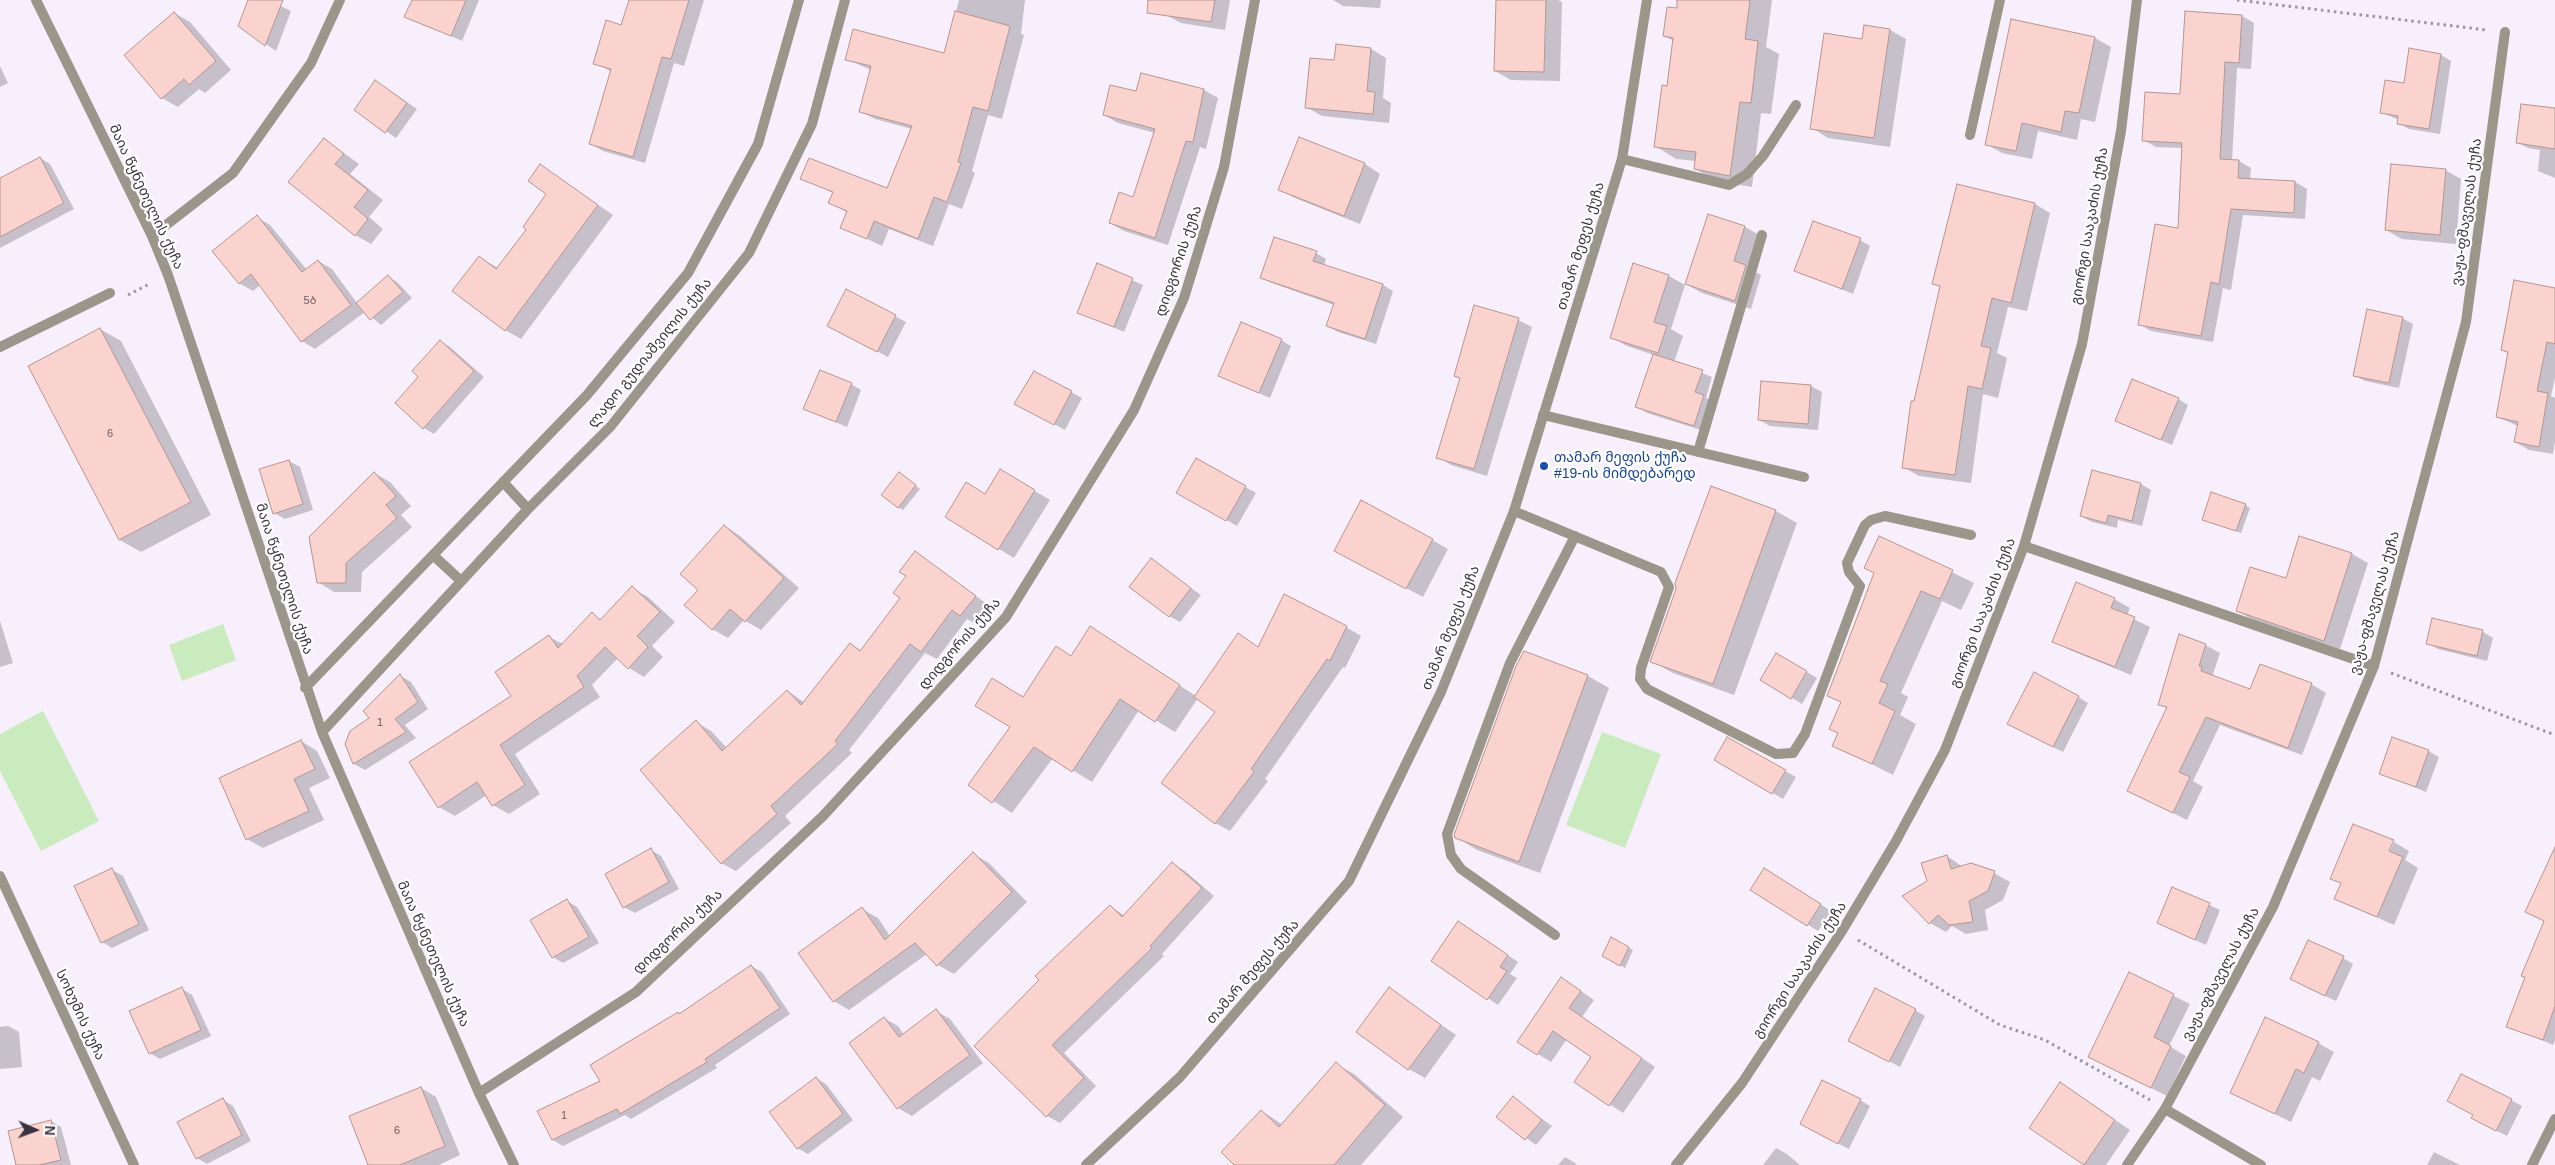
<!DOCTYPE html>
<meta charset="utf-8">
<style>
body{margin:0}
#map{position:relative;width:2555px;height:1165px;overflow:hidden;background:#f7f0fc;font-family:Arial,sans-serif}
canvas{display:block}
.north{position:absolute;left:10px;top:1105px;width:50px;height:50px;-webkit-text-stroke:4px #fff;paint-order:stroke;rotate:92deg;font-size:14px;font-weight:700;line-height:20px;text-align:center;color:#3b3440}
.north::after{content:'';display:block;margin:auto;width:18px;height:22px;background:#3b3440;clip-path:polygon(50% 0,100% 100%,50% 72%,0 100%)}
</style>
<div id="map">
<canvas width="2555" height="1165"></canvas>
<div class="north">N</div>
</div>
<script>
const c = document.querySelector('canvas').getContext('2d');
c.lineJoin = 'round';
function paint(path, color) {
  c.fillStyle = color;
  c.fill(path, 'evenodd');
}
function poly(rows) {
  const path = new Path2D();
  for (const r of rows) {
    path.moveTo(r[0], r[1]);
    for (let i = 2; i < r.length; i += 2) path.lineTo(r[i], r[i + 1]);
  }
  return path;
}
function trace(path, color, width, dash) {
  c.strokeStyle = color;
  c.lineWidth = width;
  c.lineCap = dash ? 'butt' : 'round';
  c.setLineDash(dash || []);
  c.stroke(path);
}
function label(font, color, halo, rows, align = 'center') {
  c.font = font + ' Arial,"Noto Sans Georgian",sans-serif';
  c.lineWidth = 4.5;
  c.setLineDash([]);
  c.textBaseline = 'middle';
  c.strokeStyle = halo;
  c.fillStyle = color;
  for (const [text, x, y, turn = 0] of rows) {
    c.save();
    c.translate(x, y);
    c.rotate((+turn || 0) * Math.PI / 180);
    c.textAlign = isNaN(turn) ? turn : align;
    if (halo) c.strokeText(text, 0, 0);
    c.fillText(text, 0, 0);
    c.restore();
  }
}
paint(poly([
 [223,624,236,660,182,681,169,645],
 [43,711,99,821,41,851,0,771,0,734],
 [1602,732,1661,754,1625,848,1566,825]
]), '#caebbe');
paint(poly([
 [249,0,268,0,291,11,276,51,239,25],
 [413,0,479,0,462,41,406,17],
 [630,0,704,0,684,66,674,63,645,163,603,151,591,144,612,72,595,63,622,26],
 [959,0,1025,0,1021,34,1024,35,1002,119,988,115,972,171,975,173,962,209,949,204,933,246,889,229,882,246,842,227,848,213,830,203,833,193,802,178,887,190,912,129,875,119,860,111,871,70,846,59,945,55],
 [1169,0,1230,0,1225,30,1181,23,1166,15],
 [1333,0,1381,0,1380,8,1343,6],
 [1497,0,1558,0,1562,2,1560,81,1511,80,1495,71],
 [1679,0,1772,0,1766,47,1779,54,1771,114,1761,113,1752,187,1716,181,1695,169,1696,161,1676,159,1655,146,1668,87,1674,41,1664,36,1678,10],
 [174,13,190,22,231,70,205,93,199,89,178,107,162,98],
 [2186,13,2242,16,2254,23,2251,69,2237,68,2232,161,2239,161,2251,168,2250,180,2295,182,2307,189,2305,219,2243,215,2231,290,2223,288,2213,342,2151,331,2139,324,2179,230,2183,148,2156,147,2143,140,2182,96],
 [2012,20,2095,38,2111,47,2095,122,2081,119,2077,140,2038,131,2032,159,2002,153,1986,144],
 [1865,26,1890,30,1906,39,1890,147,1828,138,1812,128,1863,40],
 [1371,49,1386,58,1383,98,1391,103,1389,123,1322,116,1306,107,1336,61],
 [2441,55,2451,61,2440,134,2409,129,2398,123,2399,120,2381,112,2405,84],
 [0,66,8,83,0,87],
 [1142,74,1204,90,1218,98,1206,149,1200,147,1168,245,1124,231,1110,223,1134,198,1155,133,1118,123,1104,115,1137,93],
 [376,81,417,109,396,138,355,110],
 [2555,109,2555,178,2538,171,2540,150,2528,148,2517,142],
 [1300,138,1365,164,1380,174,1360,224,1295,198,1279,189],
 [325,139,359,164,350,174,383,200,369,217,383,229,371,244,355,235],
 [40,158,50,164,74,209,0,248,0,179],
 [541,166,613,215,521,339,505,330,479,257,498,268,528,230,548,194],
 [2445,170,2461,179,2456,244,2402,239,2386,230],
 [2035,204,2050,213,2027,311,2008,307,1997,353,2007,358,1998,398,1983,394,1971,483,1919,476,1903,467,1941,288,1934,283],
 [1709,215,1745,227,1761,236,1750,269,1761,275,1751,309,1702,293,1686,284],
 [257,217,270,225,307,270,318,261,332,269,357,303,388,276,398,283,412,298,381,325,365,312,315,349,302,341,260,285,253,291,239,283],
 [1860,240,1870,246,1853,294,1796,271],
 [1316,253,1326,259,1324,265,1383,285,1393,291,1376,344,1338,332,1328,326,1334,305,1272,283,1261,277],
 [1097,265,1143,285,1124,332,1078,312],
 [1634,265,1669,276,1685,285,1671,329,1683,336,1674,362,1712,377,1706,398,1714,402,1704,431,1647,413,1637,407,1654,355,1627,346,1611,337],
 [2555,289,2555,378,2551,396,2555,398,2555,441,2553,454,2529,450,2515,442,2518,426,2497,417,2509,354,2502,350],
 [846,291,906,322,888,357,839,331],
 [2402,318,2413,324,2399,388,2365,381,2354,375],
 [1518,320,1532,327,1487,476,1451,465,1438,457],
 [100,329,121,341,211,515,141,552,120,540],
 [1281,340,1291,346,1270,398,1220,376],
 [440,341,450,347,484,377,434,434,424,428,420,377],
 [1762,382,1811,386,1822,392,1818,430,1770,426,1759,420],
 [851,384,861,390,847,427,805,409],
 [1071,392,1082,398,1065,430,1026,409],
 [2178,399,2188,405,2172,445,2116,420],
 [1196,459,1256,493,1237,526,1178,492],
 [289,461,300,467,313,510,285,519,274,513],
 [2092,472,2141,484,2151,490,2142,526,2118,520,2117,528,2092,522,2081,516],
 [374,473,390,482,411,506,401,515,412,527,362,572,361,592,334,592,318,582],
 [904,477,920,489,903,510,898,507],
 [1016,480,1050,500,1014,558,999,549],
 [1711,487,1776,511,1797,523,1734,695,1673,673,1652,661],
 [2245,505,2250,508,2241,533,2204,520],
 [725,526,740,536,799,588,761,630,744,620,728,638,712,629,699,590],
 [1880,537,1974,583,1961,610,1942,601,1901,693,1908,697,1900,715,1916,724,1893,775,1834,745,1839,733,1842,703,1828,695,1875,573],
 [2300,538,2352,554,2368,563,2340,649,2253,620,2237,611,2287,580],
 [1432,540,1448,549,1423,597,1352,559],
 [915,553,990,606,976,624,967,619,937,659,925,653,849,750,852,753,785,816,791,823,736,871,721,863,696,722,711,731,727,748,788,691,805,703,850,644,862,651,902,597],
 [1151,560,1201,595,1180,622,1169,616],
 [632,588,648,597,675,622,652,646,663,657,644,677,629,668,618,658,592,685,600,697,515,754,540,794,509,814,493,805,487,795,455,816,439,807,513,696,549,637,563,644,592,614,602,620],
 [2114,599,2130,608,2127,616,2150,627,2131,675,2070,650,2054,641],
 [2433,619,2483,632,2493,638,2487,661,2438,649,2428,643],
 [0,621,13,663,0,667],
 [1346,627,1361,636,1345,668,1343,667,1265,779,1268,781,1230,831,1215,823,1217,711,1198,698,1175,732,1139,710,1092,782,1053,758,1012,813,969,785,1012,726,1023,698,1072,657,1091,628,1196,696,1238,635,1259,647],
 [2205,645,2220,653,2213,674,2215,678,2251,691,2311,684,2326,693,2302,755,2220,725,2193,781,2203,787,2187,820,2128,791,2168,709,2160,704],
 [1525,652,1588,676,1609,688,1540,873,1477,850,1456,837],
 [1777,654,1817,678,1802,704,1762,680],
 [401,676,411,682,428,709,405,725,416,738,365,770,354,764,347,744,371,718],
 [2078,697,2088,703,2063,752,2019,730],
 [1727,739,1796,777,1783,799,1715,759],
 [301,741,317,751,330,778,309,788,324,820,263,848,247,839],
 [2428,751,2439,757,2426,792,2380,773],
 [2394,842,2409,851,2405,860,2418,868,2394,925,2336,899,2342,884,2331,878,2387,858],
 [651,850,661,856,679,889,635,913,624,907],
 [973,854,989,863,1027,902,954,974,938,965,927,954,849,1010,834,1001,862,909,878,918,890,936],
 [1947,856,1963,867,1994,873,2010,882,2003,900,1985,910,1988,930,1966,934,1952,926,1946,932,1930,923,1928,882],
 [1172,863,1185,871,1214,896,1162,954,1164,956,1064,1053,1096,1086,1060,1123,1047,1116,1040,980,1110,906,1125,916],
 [2555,869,2555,1040,2553,1045,2508,1026,2545,921],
 [112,870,123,876,149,930,112,948,102,942],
 [1775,875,1831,911,1818,931,1752,889],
 [2173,888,2220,910,2206,945,2158,923],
 [567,901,577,907,599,943,563,963,553,957],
 [1469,929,1518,962,1510,974,1517,978,1498,1005,1433,961],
 [1612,939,1633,950,1625,968,1603,956],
 [2343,958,2353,964,2336,1001,2302,985],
 [751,966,762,972,790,1014,715,1065,717,1068,631,1119,625,1115,563,1146,553,1140,602,1081,680,1015],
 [2129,974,2190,1004,2169,1046,2186,1056,2167,1096,2090,1057],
 [1575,987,1594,1000,1582,1017,1655,1067,1623,1113,1576,1082,1593,1057,1567,1039,1551,1062,1538,1054],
 [182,989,192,995,211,1036,160,1059,150,1053],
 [1389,989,1456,1035,1425,1078,1409,1069],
 [1915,1010,1925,1016,1900,1067,1860,1046],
 [936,1011,950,1019,983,1063,912,1116,898,1108,851,1043,884,1018,898,1026,904,1035],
 [8,1026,19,1032,22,1067,0,1069,0,1027],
 [2318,1043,2334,1052,2320,1081,2312,1077,2291,1122,2232,1093],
 [1336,1064,1354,1074,1403,1117,1361,1165,1236,1165,1262,1111,1283,1125],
 [816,1078,826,1084,853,1120,808,1154,797,1148],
 [2061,1084,2130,1130,2106,1165,2085,1165,2031,1128],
 [421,1088,436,1097,460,1155,439,1165,370,1165],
 [1513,1098,1552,1126,1536,1145,1498,1117],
 [223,1100,233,1106,251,1141,207,1164,197,1158],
 [1860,1100,1870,1106,1849,1149,1812,1130],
 [2511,1100,2522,1106,2507,1136,2483,1124,2474,1115],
 [51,1121,61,1127,71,1165,18,1165],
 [1776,1148,1787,1154,1800,1165,1763,1165],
 [2434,1152,2460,1165,2427,1165],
 [1565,1157,1575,1163,1577,1165,1558,1165]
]), '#0003');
const building = poly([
 [248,0,283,0,265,46,238,26,248,0],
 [412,0,466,0,451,36,404,17,412,0],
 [629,0,689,0,671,59,662,57,633,157,589,144,611,69,593,64,606,20,621,25,629,0],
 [1148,0,1215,0,1211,22,1147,13,1148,0],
 [1496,0,1546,0,1544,72,1494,71,1496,0],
 [1677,0,1750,0,1745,39,1758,41,1751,103,1740,102,1730,176,1694,169,1696,152,1654,147,1662,85,1667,86,1673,38,1663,36,1667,7,1677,8,1677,0],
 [955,11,1010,26,988,111,973,107,958,162,961,163,947,202,934,197,918,239,874,221,867,239,840,228,847,211,828,203,833,192,800,179,809,158,887,188,912,126,859,112,871,66,845,60,853,29,944,53,955,11],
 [2185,11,2242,15,2239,63,2225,62,2220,159,2239,160,2238,178,2295,181,2294,213,2231,209,2219,284,2211,282,2201,336,2138,325,2155,224,2178,228,2182,143,2142,141,2145,92,2180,94,2185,11],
 [174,12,216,61,189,85,184,79,161,99,124,55,174,12],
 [2011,19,2095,37,2079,113,2065,111,2061,132,2022,123,2016,151,1985,145,2011,19],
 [1864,25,1890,29,1874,138,1810,129,1824,33,1862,39,1864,25],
 [1336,44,1371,48,1367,91,1375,92,1373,114,1305,108,1310,58,1334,60,1336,44],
 [2409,48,2441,54,2429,129,2397,124,2398,116,2380,113,2385,80,2404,83,2409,48],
 [1141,73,1204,89,1193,142,1186,141,1155,238,1109,223,1119,192,1133,197,1155,129,1103,115,1110,85,1136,91,1141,73],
 [375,80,407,103,385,133,354,110,375,80],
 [2521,104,2555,108,2555,149,2516,143,2521,104],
 [1299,137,1365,163,1344,216,1278,190,1299,137],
 [324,138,344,154,335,164,368,190,354,207,368,219,355,236,288,182,324,138],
 [40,157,64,203,0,237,0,178,40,157],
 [540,164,598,205,505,331,452,291,479,256,496,269,526,230,523,227,546,194,528,181,540,164],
 [2391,164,2446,169,2440,235,2385,230,2391,164],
 [1957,184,2035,203,2011,303,1992,298,1981,346,1991,348,1982,389,1968,386,1955,475,1902,468,1911,401,1914,401,1940,286,1932,284,1957,184],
 [1708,214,1745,226,1734,261,1746,265,1735,301,1685,284,1708,214],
 [257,215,302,272,318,260,351,305,301,342,251,274,239,284,212,251,257,215],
 [1813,221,1861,238,1842,289,1794,271,1813,221],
 [1274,237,1317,251,1313,261,1383,284,1365,339,1326,326,1334,303,1260,278,1274,237],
 [1097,263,1133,278,1114,327,1077,313,1097,263],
 [1633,263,1669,275,1654,322,1667,326,1658,353,1610,338,1633,263],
 [388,275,403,292,370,320,356,303,388,275],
 [2514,280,2555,288,2555,344,2547,342,2537,391,2548,393,2539,447,2514,442,2518,422,2496,417,2508,352,2501,350,2514,280],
 [846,289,896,315,877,352,827,326,846,289],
 [1474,305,1519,318,1474,469,1436,458,1460,378,1454,376,1474,305],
 [2367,309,2403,317,2389,383,2353,376,2367,309],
 [1241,322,1282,339,1259,393,1218,376,1241,322],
 [100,328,191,502,119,540,28,366,100,328],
 [440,340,474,371,423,429,395,403,418,377,412,371,440,340],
 [1653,354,1703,370,1695,392,1704,395,1694,426,1635,407,1653,354],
 [820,370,852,383,836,422,803,409,820,370],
 [1034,371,1072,391,1054,425,1014,404,1034,371],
 [2132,379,2179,398,2161,440,2115,421,2132,379],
 [1761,381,1811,385,1808,424,1758,420,1761,381],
 [1196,458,1246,486,1226,521,1176,493,1196,458],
 [289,460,303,504,273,514,259,469,289,460],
 [1000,469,1035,490,998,550,945,517,966,482,985,494,1000,469],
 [2092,470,2141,483,2132,521,2108,515,2106,523,2080,516,2092,470],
 [374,472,396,496,386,505,397,518,346,563,346,583,317,583,309,537,374,472],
 [899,472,916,485,898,508,881,495,899,472],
 [1711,486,1776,510,1713,684,1650,662,1676,589,1675,583,1711,486],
 [2211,492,2246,504,2236,531,2202,520,2211,492],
 [1361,500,1433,539,1406,589,1334,551,1361,500],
 [724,525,784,578,745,622,730,609,712,630,684,605,698,590,680,574,724,525],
 [1879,536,1953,570,1940,599,1921,591,1880,681,1888,684,1879,703,1895,711,1872,764,1832,746,1838,733,1829,729,1841,702,1827,696,1874,573,1864,568,1879,536],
 [2299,536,2352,553,2324,641,2236,611,2250,567,2286,578,2299,536],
 [915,551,976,596,960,616,952,610,921,652,910,644,835,741,838,744,771,806,777,814,721,864,640,770,696,720,722,751,787,690,801,705,850,643,860,651,900,598,893,593,906,576,899,572,915,551],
 [1151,558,1191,588,1169,617,1129,587,1151,558],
 [2076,582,2115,598,2111,608,2135,617,2115,667,2052,642,2076,582],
 [632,586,660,612,637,636,648,647,628,669,605,647,577,676,584,687,500,745,525,785,492,806,477,782,438,808,409,762,511,696,495,672,549,635,558,648,592,612,600,620,632,586],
 [1284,594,1347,626,1330,661,1327,659,1251,769,1254,772,1215,824,1161,783,1215,712,1194,697,1238,633,1258,647,1284,594],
 [2432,618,2483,630,2477,656,2426,644,2432,618],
 [1090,626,1180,685,1155,722,1120,699,1072,772,1034,747,992,803,968,785,1010,727,975,706,992,678,1023,697,1056,646,1071,656,1090,626],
 [2179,634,2206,644,2199,666,2202,666,2201,671,2250,689,2260,664,2312,683,2288,748,2206,717,2179,772,2190,777,2173,813,2127,791,2167,707,2158,705,2179,634],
 [1524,651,1588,675,1519,862,1455,838,1454,835,1516,666,1524,651],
 [1776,653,1807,671,1791,699,1760,680,1776,653],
 [2034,672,2079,696,2053,747,2007,724,2034,672],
 [400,674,418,702,395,719,406,732,353,764,345,744,350,731,369,718,363,711,400,674],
 [1727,737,1786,770,1772,794,1714,760,1727,737],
 [2392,737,2429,750,2416,787,2379,774,2392,737],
 [301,740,315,769,294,779,309,811,246,840,219,778,301,740],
 [2353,824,2394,840,2389,851,2403,857,2377,917,2334,899,2341,883,2330,879,2353,824],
 [2555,847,2555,1006,2543,1040,2506,1027,2525,977,2521,976,2544,921,2525,912,2555,847],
 [651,848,669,882,623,908,605,874,651,848],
 [973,852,1012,892,937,966,915,943,833,1002,798,953,862,907,885,940,973,852],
 [1947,855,1951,869,1971,863,1995,871,1988,891,1969,901,1973,922,1949,925,1938,915,1929,924,1902,896,1927,881,1921,863,1947,855],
 [1172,862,1202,888,1150,946,1152,948,1052,1045,1084,1078,1046,1117,974,1046,1039,980,1035,976,1110,905,1122,917,1172,862],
 [112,868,139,924,101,943,74,886,112,868],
 [1764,868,1821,904,1807,926,1750,890,1764,868],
 [2172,887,2210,903,2195,940,2157,923,2172,887],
 [567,899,589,937,552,958,530,920,567,899],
 [1458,921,1508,955,1500,967,1507,971,1487,1000,1431,961,1458,921],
 [1611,937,1629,947,1620,966,1602,956,1611,937],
 [2308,940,2344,956,2325,996,2290,979,2308,940],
 [751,965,780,1008,705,1059,707,1062,620,1114,617,1109,552,1140,537,1111,600,1081,590,1065,678,1012,679,1014,751,965],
 [2129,972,2174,994,2154,1037,2171,1046,2151,1088,2088,1057,2129,972],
 [1561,977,1581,991,1569,1008,1642,1058,1609,1106,1574,1082,1591,1057,1553,1031,1537,1055,1517,1042,1561,977],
 [182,987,201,1030,149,1054,129,1011,182,987],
 [1389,987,1441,1025,1408,1070,1356,1032,1389,987],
 [1875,988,1916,1009,1889,1062,1848,1041,1875,988],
 [936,1009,970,1055,897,1109,849,1043,884,1017,899,1037,936,1009],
 [2265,1017,2319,1042,2304,1073,2296,1069,2275,1114,2230,1093,2265,1017],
 [1336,1062,1385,1105,1334,1165,1234,1165,1221,1152,1261,1110,1279,1127,1336,1062],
 [2461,1074,2512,1099,2496,1131,2471,1118,2473,1115,2447,1101,2461,1074],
 [816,1077,843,1114,797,1149,769,1112,816,1077],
 [1822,1080,1861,1099,1838,1144,1800,1124,1822,1080],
 [2060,1082,2115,1120,2084,1165,2029,1128,2060,1082],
 [421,1087,445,1146,400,1165,368,1165,349,1116,421,1087],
 [1513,1096,1542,1120,1525,1140,1496,1117,1513,1096],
 [223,1098,242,1135,196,1159,177,1122,223,1098],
 [51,1120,61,1160,39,1165,16,1165,8,1131,51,1120]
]);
paint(building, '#fad3ce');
trace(building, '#b79490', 1);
trace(poly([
 [2237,0,2487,30],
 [128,295,151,283],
 [2391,673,2555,735],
 [1858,940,2000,1025,2045,1040,2150,1100]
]), '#9d96a2', 3, [2.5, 4]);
trace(poly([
 [1970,135,2000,0],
 [1622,159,1729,185,1747,174,1763,156,1796,105],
 [0,347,110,293],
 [1543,415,1804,477],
 [1698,452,1762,235],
 [1514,511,1661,572,1669,587,1641,668,1640,679,1647,689,1776,754,1793,753,1805,734,1860,586,1849,572,1847,563,1865,525,1871,520,1885,516,1971,535],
 [2024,546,2374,666],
 [1555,935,1461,869,1451,855,1447,834,1510,663,1575,536],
 [2165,1109,2261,1165]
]), '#9a9689', 10);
trace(poly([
 [36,0,152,236,168,275,322,732,479,1093,514,1165],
 [152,236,233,173,311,63,340,0],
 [503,482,528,509],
 [433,555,461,581],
 [305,688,587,395,688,273,758,144,799,0],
 [322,732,528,509,611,426,749,253,812,124,845,0],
 [0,876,134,1165],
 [479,1093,636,992,823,816,1006,617,1134,410,1184,298,1224,167,1255,0],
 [1086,1165,1180,1077,1349,881,1441,692,1514,511,1622,159,1647,0],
 [1676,1165,1742,1083,1842,931,1896,841,1945,750,2024,546,2082,344,2121,131,2137,0],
 [2127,1165,2165,1109,2273,907,2374,666,2466,322,2505,32],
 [2532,1165,2555,1119]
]), '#9a9689', 10);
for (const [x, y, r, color] of [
 [1544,466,5,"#1a4fb4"]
]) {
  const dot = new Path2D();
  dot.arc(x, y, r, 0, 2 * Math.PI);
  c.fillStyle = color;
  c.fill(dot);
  trace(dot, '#fff', 2);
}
label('11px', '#6b5c64', null, [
 ["5ბ",310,301],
 ["6",110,434],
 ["1",380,723],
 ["1",564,1116],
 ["6",397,1131]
]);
label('14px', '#3b3440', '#fff', [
 ["მაია წყნეთელის ქუჩა",146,197,65],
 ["ვაჟა-ფშაველას ქუჩა",2467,212,-82],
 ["გიორგი სააკაძის ქუჩა",2090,226,-80],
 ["თამარ მეფეს ქუჩა",1581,246,-73],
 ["დიდგორის ქუჩა",1179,261,-71],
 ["ლადო გუდიაშვილის ქუჩა",650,353,-51],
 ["მაია წყნეთელის ქუჩა",284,579,72],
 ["ვაჟა-ფშაველას ქუჩა",2375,603,-74],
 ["გიორგი სააკაძის ქუჩა",1983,613,-69],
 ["თამარ მეფეს ქუჩა",1451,628,-68],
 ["დიდგორის ქუჩა",960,644,-49],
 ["დიდგორის ქუჩა",678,932,-43],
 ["მაია წყნეთელის ქუჩა",433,954,66],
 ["გიორგი სააკაძის ქუჩა",1800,970,-57],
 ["თამარ მეფეს ქუჩა",1253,972,-49],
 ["ვაჟა-ფშაველას ქუჩა",2221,974,-62],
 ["სოხუმის ქუჩა",80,1015,65]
]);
label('14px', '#164399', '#fff', [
 ["თამარ მეფის ქუჩა",1554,458],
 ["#19-ის მიმდებარედ",1554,474]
], 'left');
</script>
